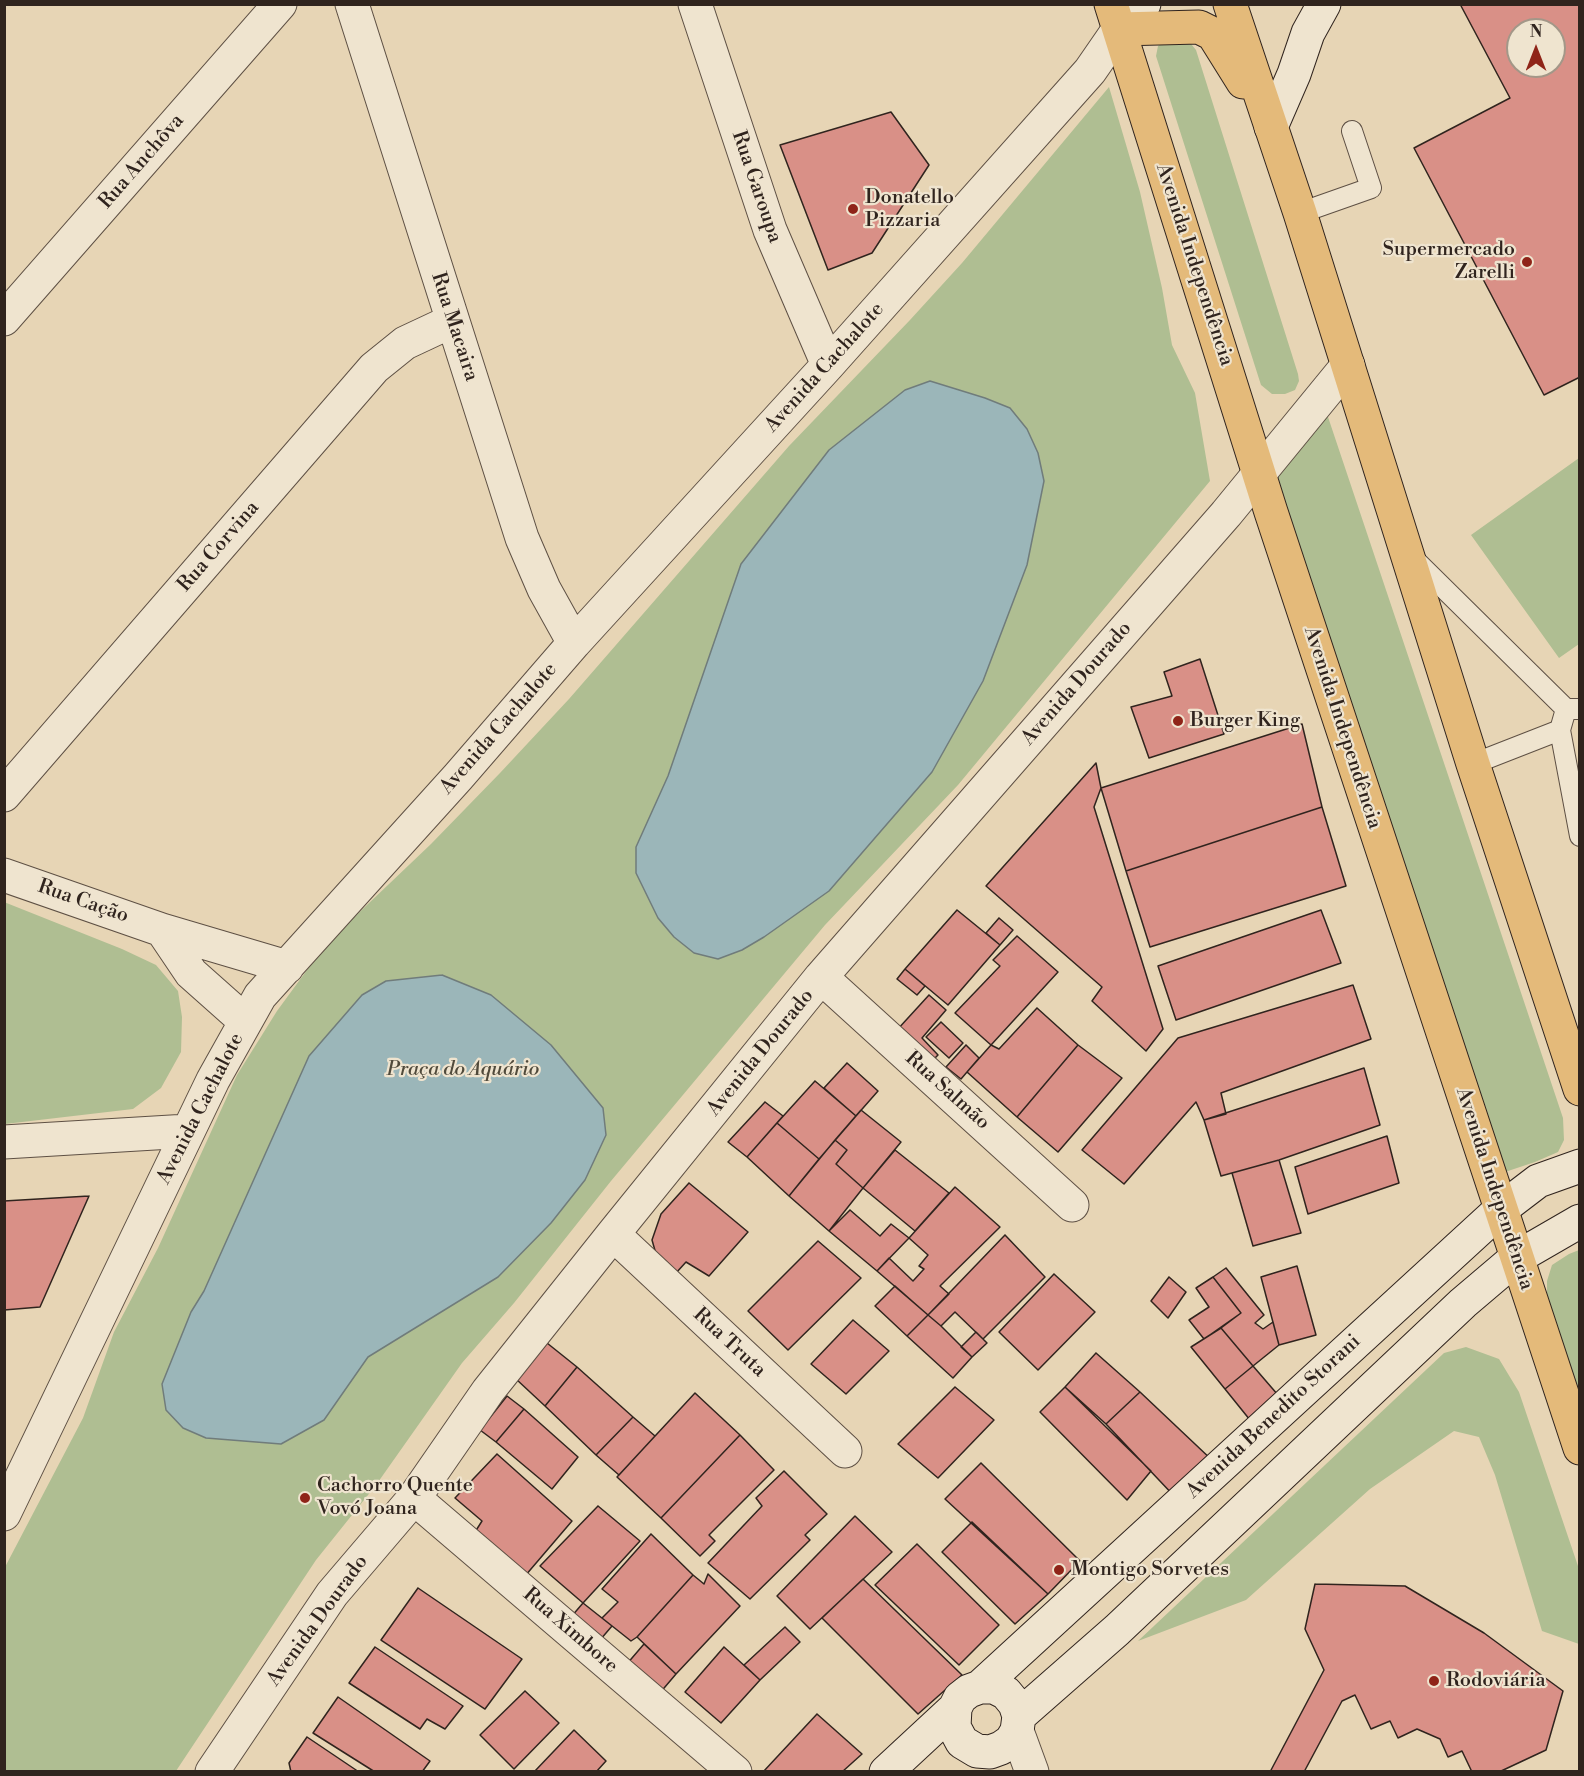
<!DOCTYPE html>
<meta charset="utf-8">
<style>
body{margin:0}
#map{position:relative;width:1584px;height:1776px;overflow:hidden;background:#e7d5b5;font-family:"Libre Bodoni",serif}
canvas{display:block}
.frame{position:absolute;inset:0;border:6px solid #30241e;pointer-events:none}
.north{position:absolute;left:1506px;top:18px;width:60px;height:60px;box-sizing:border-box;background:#efe4cf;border:2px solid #a39788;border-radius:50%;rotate:0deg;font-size:16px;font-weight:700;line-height:24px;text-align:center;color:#30241e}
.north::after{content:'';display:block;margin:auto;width:21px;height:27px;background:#8f2418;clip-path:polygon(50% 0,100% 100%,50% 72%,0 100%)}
</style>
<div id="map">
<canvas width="1584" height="1776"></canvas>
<div class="frame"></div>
<div class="north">N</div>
</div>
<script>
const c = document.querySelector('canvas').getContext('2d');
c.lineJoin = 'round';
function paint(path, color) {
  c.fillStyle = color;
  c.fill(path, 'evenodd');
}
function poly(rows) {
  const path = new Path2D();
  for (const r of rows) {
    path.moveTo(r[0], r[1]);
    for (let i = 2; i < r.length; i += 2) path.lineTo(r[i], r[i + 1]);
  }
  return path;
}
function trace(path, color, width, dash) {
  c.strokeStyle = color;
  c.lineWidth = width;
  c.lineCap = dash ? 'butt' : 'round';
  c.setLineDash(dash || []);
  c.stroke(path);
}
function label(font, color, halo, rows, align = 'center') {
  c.font = font + ' "Libre Bodoni",serif';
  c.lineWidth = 4.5;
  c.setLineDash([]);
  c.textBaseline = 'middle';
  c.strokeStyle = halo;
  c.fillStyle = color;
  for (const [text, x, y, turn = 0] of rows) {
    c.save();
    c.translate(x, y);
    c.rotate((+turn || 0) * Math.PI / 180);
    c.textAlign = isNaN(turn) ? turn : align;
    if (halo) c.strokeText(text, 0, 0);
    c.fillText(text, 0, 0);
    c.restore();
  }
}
paint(poly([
 [1187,39,1196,50,1298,374,1299,381,1295,390,1285,394,1272,394,1261,385,1156,56,1158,46,1165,40],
 [1109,87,1140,192,1162,288,1172,345,1195,393,1210,481,958,785,825,925,611,1181,514,1303,462,1363,376,1485,316,1560,176,1771,5,1771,4,1569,83,1418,114,1332,158,1248,237,1075,277,1011,326,944,431,844,500,773,569,699,789,446,910,320,962,263],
 [1327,414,1563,1118,1564,1140,1558,1152,1535,1162,1505,1172,1272,474],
 [1579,458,1579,644,1559,658,1471,535],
 [4,902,122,949,156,965,178,991,182,1017,181,1052,161,1088,133,1109,5,1124],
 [1579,1250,1579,1407,1547,1305,1547,1281,1552,1265,1569,1254],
 [1466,1347,1499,1359,1519,1392,1579,1569,1579,1644,1542,1631,1495,1475,1479,1437,1454,1431,1370,1489,1246,1600,1138,1641,1444,1353]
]), '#afbe92');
const water = poly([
 [930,381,985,398,1010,408,1027,429,1038,453,1044,481,1027,565,983,681,932,772,829,891,764,937,742,950,718,959,694,953,674,937,658,918,636,873,636,847,668,776,741,564,829,450,905,390,930,381],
 [442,975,491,995,551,1045,603,1108,606,1135,585,1180,551,1223,498,1277,368,1357,324,1420,281,1444,206,1438,183,1428,166,1410,162,1384,191,1312,204,1291,309,1056,362,995,386,981,442,975]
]);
paint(water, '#9bb6b9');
trace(water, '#707c7b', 1.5);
const building = poly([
 [1460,4,1580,4,1580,377,1544,395,1414,148,1510,98,1460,4],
 [1518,30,1554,30,1554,66,1518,66,1518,30],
 [891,112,929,165,872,253,828,270,780,145,891,112],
 [1200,659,1224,734,1149,758,1131,707,1172,696,1164,672,1200,659],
 [1302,724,1322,807,1126,871,1101,788,1302,724],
 [1096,763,1101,788,1094,807,1163,1029,1146,1051,1092,1001,1102,987,986,886,1096,763],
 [1322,807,1346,886,1150,947,1126,871,1322,807],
 [957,910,1000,945,948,1005,905,969,957,910],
 [1321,910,1341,963,1176,1020,1158,966,1321,910],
 [999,918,1013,930,1000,945,986,933,999,918],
 [1017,936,1058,972,991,1045,955,1013,1000,966,993,960,1017,936],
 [905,969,925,986,917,995,897,979,905,969],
 [1353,985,1371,1039,1221,1093,1226,1114,1204,1120,1196,1102,1124,1184,1082,1150,1178,1038,1353,985],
 [929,995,946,1010,922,1038,938,1055,931,1062,897,1030,929,995],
 [1037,1008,1078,1045,1017,1117,967,1072,991,1045,999,1049,1037,1008],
 [941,1022,963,1043,949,1058,926,1037,941,1022],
 [966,1045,979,1058,961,1079,946,1067,966,1045],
 [1078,1045,1122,1078,1058,1152,1017,1117,1078,1045],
 [847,1063,878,1091,856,1116,824,1088,847,1063],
 [1364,1068,1380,1125,1279,1160,1221,1176,1204,1120,1364,1068],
 [815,1081,856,1116,819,1159,777,1123,815,1081],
 [765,1102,783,1116,747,1157,728,1142,765,1102],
 [861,1110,901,1142,863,1188,836,1164,847,1150,835,1140,861,1110],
 [777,1123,819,1159,789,1196,747,1157,777,1123],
 [1387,1136,1399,1183,1308,1214,1295,1167,1387,1136],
 [835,1140,847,1150,836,1164,863,1188,829,1231,789,1196,835,1140],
 [895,1150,949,1193,915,1231,863,1188,895,1150],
 [1279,1160,1301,1233,1253,1246,1232,1173,1279,1160],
 [689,1183,748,1232,709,1276,686,1262,676,1273,656,1254,652,1240,661,1214,689,1183],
 [955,1187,1000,1227,940,1286,949,1294,928,1315,877,1271,889,1258,913,1281,924,1269,919,1266,928,1255,909,1238,955,1187],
 [89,1196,40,1307,4,1310,4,1201,89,1196],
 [850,1210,880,1236,891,1224,909,1238,877,1271,829,1231,850,1210],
 [1005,1235,1045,1277,983,1339,955,1312,941,1326,928,1315,1005,1235],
 [818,1241,861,1278,788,1350,748,1311,818,1241],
 [1297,1266,1316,1335,1279,1345,1261,1277,1297,1266],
 [1226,1268,1264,1315,1255,1323,1263,1329,1273,1322,1279,1345,1253,1366,1221,1328,1241,1313,1213,1277,1226,1268],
 [1054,1274,1095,1312,1038,1370,999,1332,1054,1274],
 [1169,1277,1186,1292,1168,1318,1151,1301,1169,1277],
 [1213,1277,1241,1313,1204,1339,1189,1320,1209,1307,1196,1288,1213,1277],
 [895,1286,928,1315,907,1336,875,1306,895,1286],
 [928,1315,941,1326,972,1357,953,1378,907,1336,928,1315],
 [853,1320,889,1351,846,1394,811,1364,853,1320],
 [1221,1328,1253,1366,1225,1389,1191,1347,1221,1328],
 [976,1332,987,1343,972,1357,961,1347,976,1332],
 [547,1343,577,1367,545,1406,516,1379,547,1343],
 [1096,1353,1140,1392,1106,1424,1065,1387,1096,1353],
 [1253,1366,1278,1395,1250,1420,1225,1389,1253,1366],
 [577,1367,633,1417,596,1455,545,1406,577,1367],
 [955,1387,994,1420,938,1478,898,1444,955,1387],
 [1065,1387,1151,1471,1127,1500,1040,1412,1065,1387],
 [1140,1392,1214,1462,1176,1498,1106,1424,1140,1392],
 [695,1393,740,1435,661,1518,617,1477,695,1393],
 [507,1396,524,1409,496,1442,480,1430,507,1396],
 [524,1409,578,1457,552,1489,496,1442,524,1409],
 [633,1417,655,1436,619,1475,596,1455,633,1417],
 [740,1435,774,1470,709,1535,715,1541,700,1556,661,1518,740,1435],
 [497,1454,572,1521,525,1576,475,1532,482,1521,455,1498,497,1454],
 [981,1463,1080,1561,1048,1594,945,1499,981,1463],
 [784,1471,827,1514,805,1535,810,1540,750,1599,708,1563,762,1506,756,1498,784,1471],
 [598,1506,640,1541,583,1603,540,1566,598,1506],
 [855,1516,892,1552,810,1629,777,1596,855,1516],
 [972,1522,1048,1594,1015,1624,942,1552,972,1522],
 [651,1534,693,1575,637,1637,631,1641,602,1618,618,1602,602,1589,651,1534],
 [917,1544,999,1625,959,1665,875,1585,917,1544],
 [708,1574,740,1606,676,1674,637,1637,693,1575,704,1584,708,1574],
 [863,1579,962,1675,918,1714,822,1618,863,1579],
 [1315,1584,1405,1586,1484,1633,1563,1691,1546,1750,1499,1772,1472,1772,1462,1751,1448,1757,1440,1739,1417,1729,1398,1738,1390,1721,1371,1729,1355,1695,1342,1701,1304,1772,1270,1772,1324,1670,1305,1629,1315,1584],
 [418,1588,522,1659,485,1709,381,1640,418,1588],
 [583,1603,612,1626,600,1640,571,1617,583,1603],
 [785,1627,800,1642,760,1680,744,1665,785,1627],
 [644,1644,676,1674,659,1694,626,1665,644,1644],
 [375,1647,463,1706,445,1729,427,1719,420,1729,349,1683,375,1647],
 [724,1647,760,1680,721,1723,685,1692,724,1647],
 [525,1691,559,1723,514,1769,480,1735,525,1691],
 [338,1697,430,1761,422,1772,375,1772,313,1733,338,1697],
 [817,1714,862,1754,842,1772,763,1772,817,1714],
 [574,1730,606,1761,596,1772,534,1772,574,1730],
 [307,1737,359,1772,291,1772,289,1763,307,1737]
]);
paint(building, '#d99087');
trace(building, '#30241e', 1.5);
const lane = poly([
 [1300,213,1371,188,1352,131],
 [1413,558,1566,709,1580,709],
 [1566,709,1560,730,1580,836],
 [1473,764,1560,730]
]);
const street = poly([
 [352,4,522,538,544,589,574,643],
 [695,4,770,230,828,365],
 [4,319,280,4],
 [4,795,374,368,405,343,452,321],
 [4,875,162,930,287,967],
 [162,930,191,973,245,1021],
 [821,977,1072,1205],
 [4,1142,188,1131],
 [613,1234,845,1451],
 [414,1498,735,1772],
 [4,1514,213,1080,260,996,458,777,574,643,828,365,1090,71,1119,29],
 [1017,1731,1032,1772],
 [212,1772,332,1594,414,1498,488,1391,613,1234,821,977,1226,514,1348,365]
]);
const secondary = poly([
 [1119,29,1144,4],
 [1271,127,1294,74,1308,33,1324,4],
 [980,1687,994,1687,1006,1693,1015,1704,1019,1716,1017,1731,1011,1741,1001,1748,990,1752,977,1751,962,1742,954,1727,955,1708,960,1698,969,1691,980,1687,1500,1210,1538,1181,1580,1166],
 [1019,1716,1117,1630,1463,1303,1516,1258,1580,1221],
 [886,1772,955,1708]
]);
const primary = poly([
 [1111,4,1271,512,1580,1448],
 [1230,4,1300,213,1473,764,1580,1089],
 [1119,29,1199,27,1213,34,1243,82]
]);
trace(lane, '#5e5044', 22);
trace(street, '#5e5044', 35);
trace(secondary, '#30241e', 35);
trace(primary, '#30241e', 35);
trace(lane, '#efe4cf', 20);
trace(street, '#efe4cf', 33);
trace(secondary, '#efe4cf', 33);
trace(primary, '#e4ba7a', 33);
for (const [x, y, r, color] of [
 [853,209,6,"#8f2418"],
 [1527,262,6,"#8f2418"],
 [1178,721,6,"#8f2418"],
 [305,1498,6,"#8f2418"],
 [1059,1570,6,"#8f2418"],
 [1434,1681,6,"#8f2418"]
]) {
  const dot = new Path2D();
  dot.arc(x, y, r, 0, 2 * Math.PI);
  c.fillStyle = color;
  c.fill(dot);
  trace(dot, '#efe4cf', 2);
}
label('20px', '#30241e', '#efe4cf', [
 ["Rua Anchôva",142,162,-49],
 ["Rua Garoupa",756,187,71],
 ["Avenida Independência",1194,265,72],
 ["Rua Macaira",454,327,72],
 ["Avenida Cachalote",825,368,-48],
 ["Rua Corvina",219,547,-49],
 ["Avenida Dourado",1077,684,-49],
 ["Avenida Independência",1342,728,72],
 ["Avenida Cachalote",499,729,-49],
 ["Rua Cação",83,902,19],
 ["Avenida Dourado",761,1053,-51],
 ["Rua Salmão",947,1091,42],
 ["Avenida Cachalote",201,1109,-63],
 ["Avenida Independência",1494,1189,72],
 ["Rua Truta",729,1343,43],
 ["Avenida Benedito Storani",1274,1417,-43],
 ["Avenida Dourado",318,1621,-54],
 ["Rua Ximbore",570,1631,41]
]);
label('20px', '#30241e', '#efe4cf', [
 ["Donatello",865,198],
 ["Pizzaria",865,221],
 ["Supermercado",1515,250,"right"],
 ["Zarelli",1515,273,"right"],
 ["Burger King",1190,721],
 ["Cachorro Quente",317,1486],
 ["Vovó Joana",317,1509],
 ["Montigo Sorvetes",1071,1570],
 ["Rodoviária",1446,1681]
], 'left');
label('italic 20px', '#504a3b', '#efe4cf', [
 ["Praça do Aquário",463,1070]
]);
</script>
